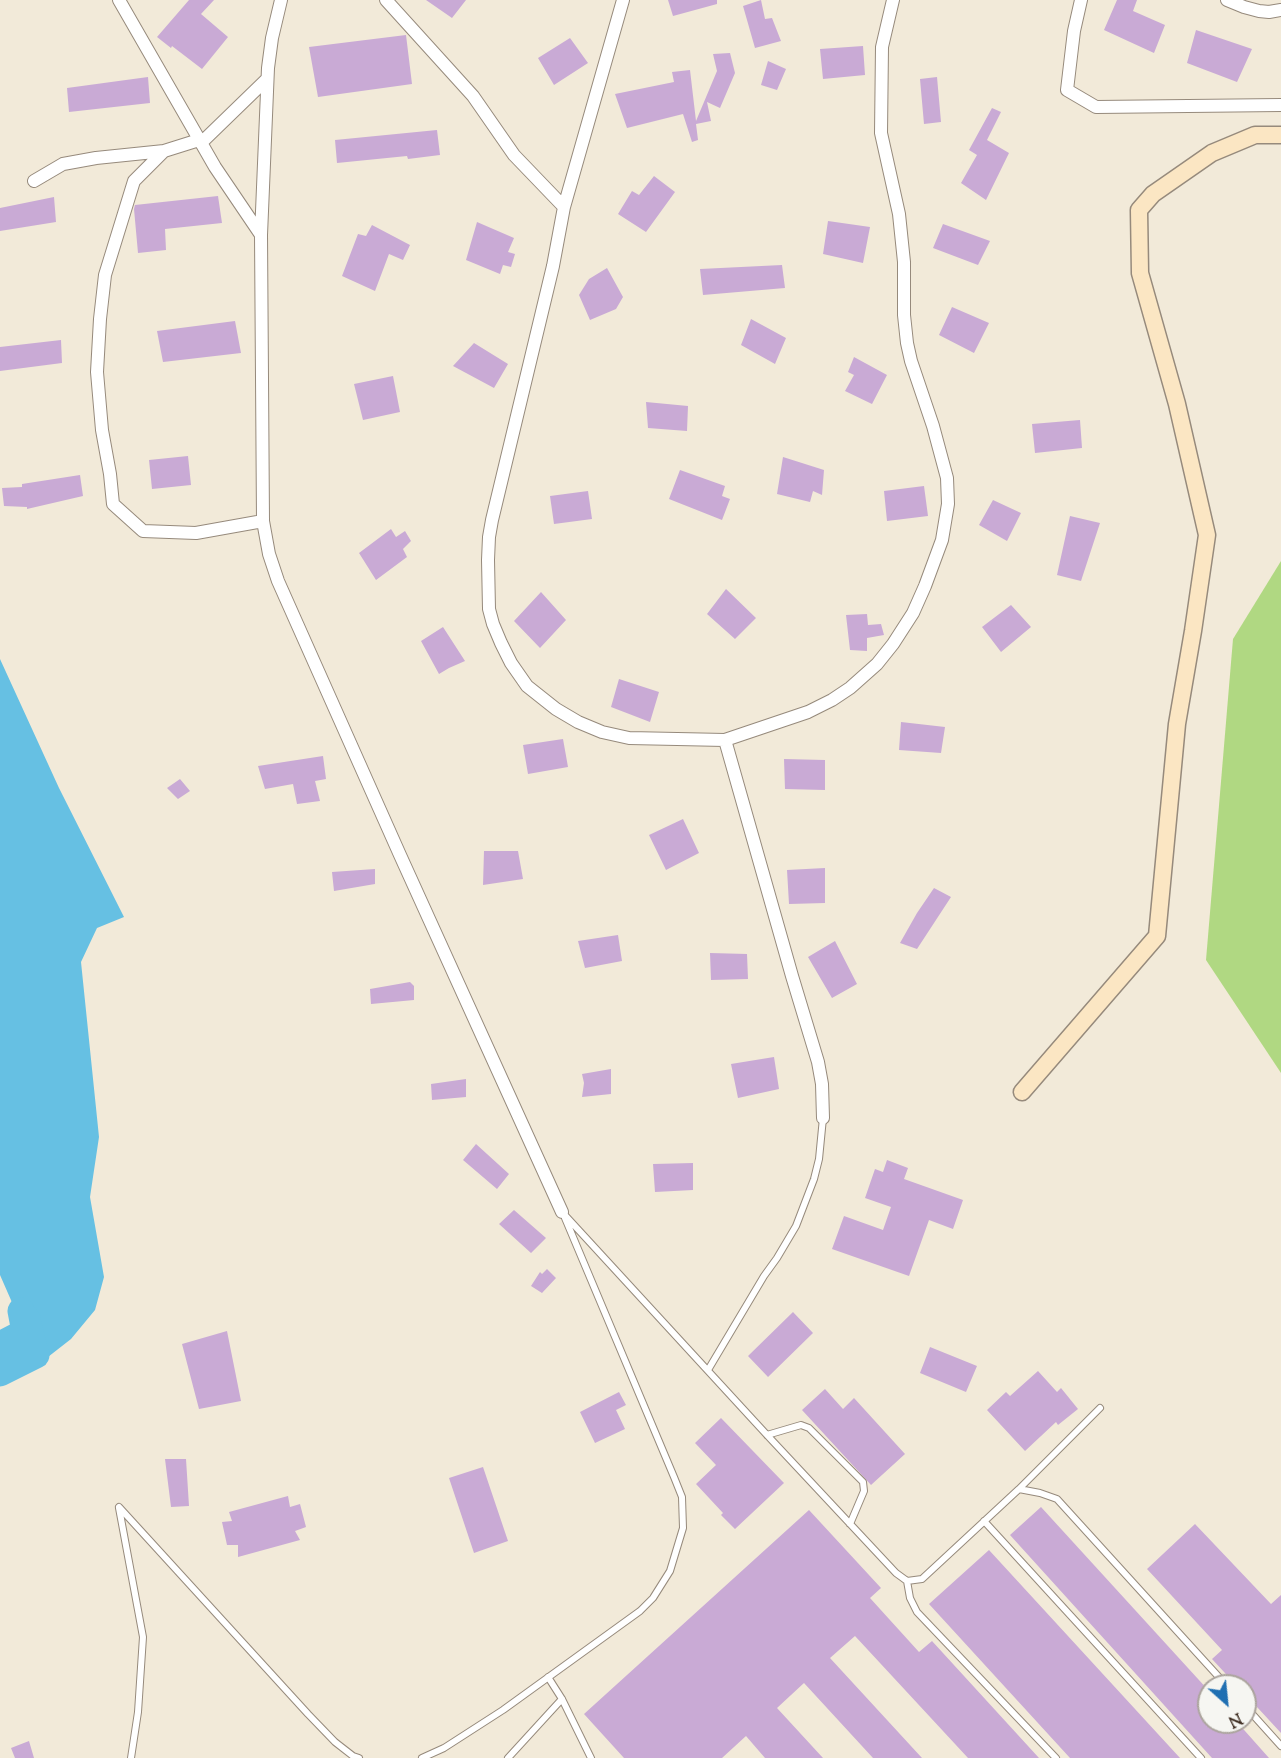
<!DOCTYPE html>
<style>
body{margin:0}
#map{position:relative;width:1281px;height:1758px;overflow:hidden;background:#f2ead9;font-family:"Sorts Mill Goudy",serif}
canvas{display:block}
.north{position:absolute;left:1197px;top:1674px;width:60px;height:60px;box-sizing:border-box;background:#f6f6f2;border:2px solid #aba49d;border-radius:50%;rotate:153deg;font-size:16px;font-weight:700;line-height:24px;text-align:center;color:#3b2a1e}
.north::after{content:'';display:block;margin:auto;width:21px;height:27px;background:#1f6fb2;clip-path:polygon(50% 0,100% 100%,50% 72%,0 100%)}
</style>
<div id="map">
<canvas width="1281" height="1758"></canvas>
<div class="north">N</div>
</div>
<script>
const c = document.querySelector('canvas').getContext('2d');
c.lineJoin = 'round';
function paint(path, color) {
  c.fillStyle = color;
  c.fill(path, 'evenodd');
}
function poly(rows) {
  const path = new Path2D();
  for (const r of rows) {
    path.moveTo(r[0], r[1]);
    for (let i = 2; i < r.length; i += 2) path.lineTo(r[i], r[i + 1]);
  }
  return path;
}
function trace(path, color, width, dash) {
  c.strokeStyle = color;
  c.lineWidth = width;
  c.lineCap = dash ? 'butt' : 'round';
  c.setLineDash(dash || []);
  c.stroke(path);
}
paint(poly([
 [1281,561,1281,1073,1206,960,1233,639]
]), '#b0d882');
paint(poly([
 [0,659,59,788,124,917,97,928,81,962,99,1137,90,1197,104,1277,95,1310,71,1339,39,1364,0,1275]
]), '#66c0e3');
trace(poly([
 [0,1345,25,1332,21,1311],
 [0,1373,36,1355,27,1319]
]), '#66c0e3', 27);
paint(poly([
 [189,0,214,0,201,14,228,37,202,69,172,46,171,48,157,37],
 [426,0,466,0,452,18],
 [668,0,717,0,717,4,673,16],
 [761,0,765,19,772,18,781,41,755,48,743,6],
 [1117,0,1137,0,1133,11,1165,25,1154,53,1104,30],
 [1196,30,1252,49,1237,82,1187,63],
 [406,35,412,84,318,97,309,47],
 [570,38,588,63,554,85,538,58],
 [863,46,865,75,823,79,820,49],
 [730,53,735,73,720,108,707,102,711,121,696,124,698,140,692,142,683,114,627,128,615,94,674,82,672,72,690,70,696,121,717,71,713,54],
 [768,61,786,69,777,90,761,85],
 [148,77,150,103,69,112,67,88],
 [937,77,941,122,924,124,920,79],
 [992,108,1001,112,987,140,1009,153,986,200,961,183,977,155,969,150],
 [437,130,440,155,408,159,407,156,337,163,335,140],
 [654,176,675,192,646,232,618,214,632,191,639,195],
 [218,196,222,223,165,229,166,250,138,253,134,209,135,205],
 [54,197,56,222,0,231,0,208],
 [828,221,870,227,863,263,823,254],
 [477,222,514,238,508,252,515,254,511,267,503,265,500,274,466,260],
 [943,224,990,241,978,265,933,248],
 [372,225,410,245,403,260,389,254,375,291,342,276,358,234,366,236],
 [782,265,785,288,703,295,700,269],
 [607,268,623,297,616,309,590,320,579,295,589,279],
 [952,307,989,323,974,353,939,335],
 [751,319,786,338,775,364,741,345],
 [235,321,241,353,163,362,157,331],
 [61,340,62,363,0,371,0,347],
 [474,343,508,364,494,388,453,366],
 [854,357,887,375,872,404,845,391,854,375,848,372],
 [393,376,400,412,363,420,354,384],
 [646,402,688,406,687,431,648,428],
 [1080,420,1082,448,1035,453,1032,424],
 [188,456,191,485,152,489,149,460],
 [783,457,824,470,822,495,813,491,810,502,777,494],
 [680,470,725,486,722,496,730,499,722,520,669,499],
 [80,475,83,496,27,509,27,507,4,506,2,488,22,487,22,484],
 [924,486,928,516,887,521,884,491],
 [588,491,592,519,554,524,550,496],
 [993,500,1021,513,1007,541,979,525],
 [1070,516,1100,523,1081,581,1057,575],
 [391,529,396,537,405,531,411,541,403,549,407,557,376,580,359,553],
 [726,589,756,618,735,639,707,614],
 [541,592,566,620,540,648,514,621],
 [1011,605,1031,627,1001,652,982,627],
 [867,614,868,625,881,624,884,635,867,638,867,651,850,650,846,615],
 [443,627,465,661,449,668,439,674,421,641],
 [619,679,659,692,650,722,611,707],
 [901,722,945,727,941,753,899,750],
 [563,739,568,767,528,774,523,745],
 [323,756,326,779,315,781,320,801,297,804,293,784,265,789,258,766],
 [784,759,825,760,825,790,785,789],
 [180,779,190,791,178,799,167,788],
 [683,819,699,853,666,870,649,835],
 [484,851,518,851,523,879,483,885],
 [825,868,825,903,789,904,787,870],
 [375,869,375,884,334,891,332,872],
 [934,888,951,897,917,949,900,943,917,913],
 [618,935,622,961,585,968,578,941],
 [835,941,857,984,832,998,808,957],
 [710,953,747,954,748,979,711,980],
 [410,982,414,986,414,1000,371,1004,370,989],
 [774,1057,779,1089,738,1098,731,1064],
 [611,1069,611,1094,582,1097,584,1083,582,1074],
 [466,1079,466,1097,432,1100,431,1084],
 [476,1144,509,1174,497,1189,463,1160],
 [887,1160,908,1168,904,1179,963,1200,953,1229,929,1220,909,1276,832,1249,844,1216,883,1230,891,1207,865,1198,875,1169,883,1172],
 [693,1163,693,1190,655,1192,653,1164],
 [514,1210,546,1238,531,1253,499,1224],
 [547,1269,556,1278,542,1293,531,1286,540,1272,542,1274],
 [793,1312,813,1333,768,1377,748,1356],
 [227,1331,241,1401,199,1409,182,1344],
 [930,1347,977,1366,966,1392,920,1373],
 [1038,1371,1057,1392,1061,1388,1078,1409,1058,1425,1056,1422,1025,1451,987,1410,1006,1392,1010,1396],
 [825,1389,843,1409,854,1398,905,1454,871,1485,802,1410],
 [619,1392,626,1405,616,1410,625,1429,595,1443,580,1412],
 [721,1418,784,1483,735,1529,721,1515,723,1513,696,1484,716,1465,695,1443],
 [165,1459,186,1459,189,1506,171,1507],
 [483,1467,508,1541,474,1553,449,1478],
 [288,1496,290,1507,300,1504,306,1527,295,1531,300,1540,238,1557,238,1545,227,1545,222,1522,232,1521,229,1512],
 [1041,1507,1209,1691,1209,1722,1237,1722,1269,1758,1212,1758,1010,1535],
 [809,1510,881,1588,870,1598,919,1652,932,1641,1039,1758,968,1758,855,1636,830,1658,922,1758,873,1758,804,1683,777,1708,823,1758,765,1758,746,1736,722,1758,624,1758,584,1714],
 [1195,1524,1271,1604,1281,1595,1281,1733,1245,1694,1245,1686,1237,1686,1212,1659,1222,1650,1147,1569],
 [989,1550,1180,1758,1070,1758,929,1604],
 [29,1741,34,1758,15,1758,11,1748]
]), '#c9aad5');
const lane = poly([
 [562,1212,767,1435,896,1573,907,1581,922,1579,1019,1489,1040,1493,1057,1499,1227,1686],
 [708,1370,764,1276,777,1258,796,1226,814,1179,819,1159,823,1118],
 [767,1435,801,1425,809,1428,863,1482,864,1491,850,1524],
 [1019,1489,1100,1408],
 [119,1507,308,1714,335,1742,353,1756,359,1758],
 [119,1508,143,1637,138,1712,131,1758],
 [984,1521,1201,1758],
 [907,1581,910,1598,917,1612,1056,1758],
 [548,1677,562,1699,591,1758],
 [1245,1706,1281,1746],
 [422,1758,444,1748,503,1710,640,1611,653,1598,670,1571,683,1528,682,1497,674,1477,565,1218],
 [508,1758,562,1699]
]);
const street = poly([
 [119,0,215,167,261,235],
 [281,0,272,38,268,68,261,235,263,521,269,554,278,581,400,855,562,1212],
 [386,0,473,96,514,155,564,207],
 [623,0,564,207,553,266,492,520,489,537,488,560,489,609,493,624,501,643,511,663,527,686,556,709,578,722,602,732,629,738,725,740,808,712,832,700,850,688,877,664,893,644,913,613,925,586,942,540,948,504,947,478,933,426,911,361,907,343,904,315,904,262,899,214,881,133,882,47,893,0],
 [1081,0,1074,31,1067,90,1096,107,1281,105],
 [1227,0,1244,7,1259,11,1269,12,1281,10],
 [199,140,164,151,134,181,105,275,100,319,97,372,102,430,110,474,113,504,143,531,196,533,263,521],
 [201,143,267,79],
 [34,181,63,164,96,158,164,151],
 [725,740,792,976,818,1062,822,1084,823,1118]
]);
const secondary = poly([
 [1022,1092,1157,936,1177,724,1193,631,1207,535,1177,404,1140,273,1139,210,1153,194,1212,153,1255,135,1281,135]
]);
trace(lane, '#968a7c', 8);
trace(street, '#968a7c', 14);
trace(secondary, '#968a7c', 19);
trace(lane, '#fff', 6);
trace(street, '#fff', 12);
trace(secondary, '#fbe6c3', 16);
</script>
